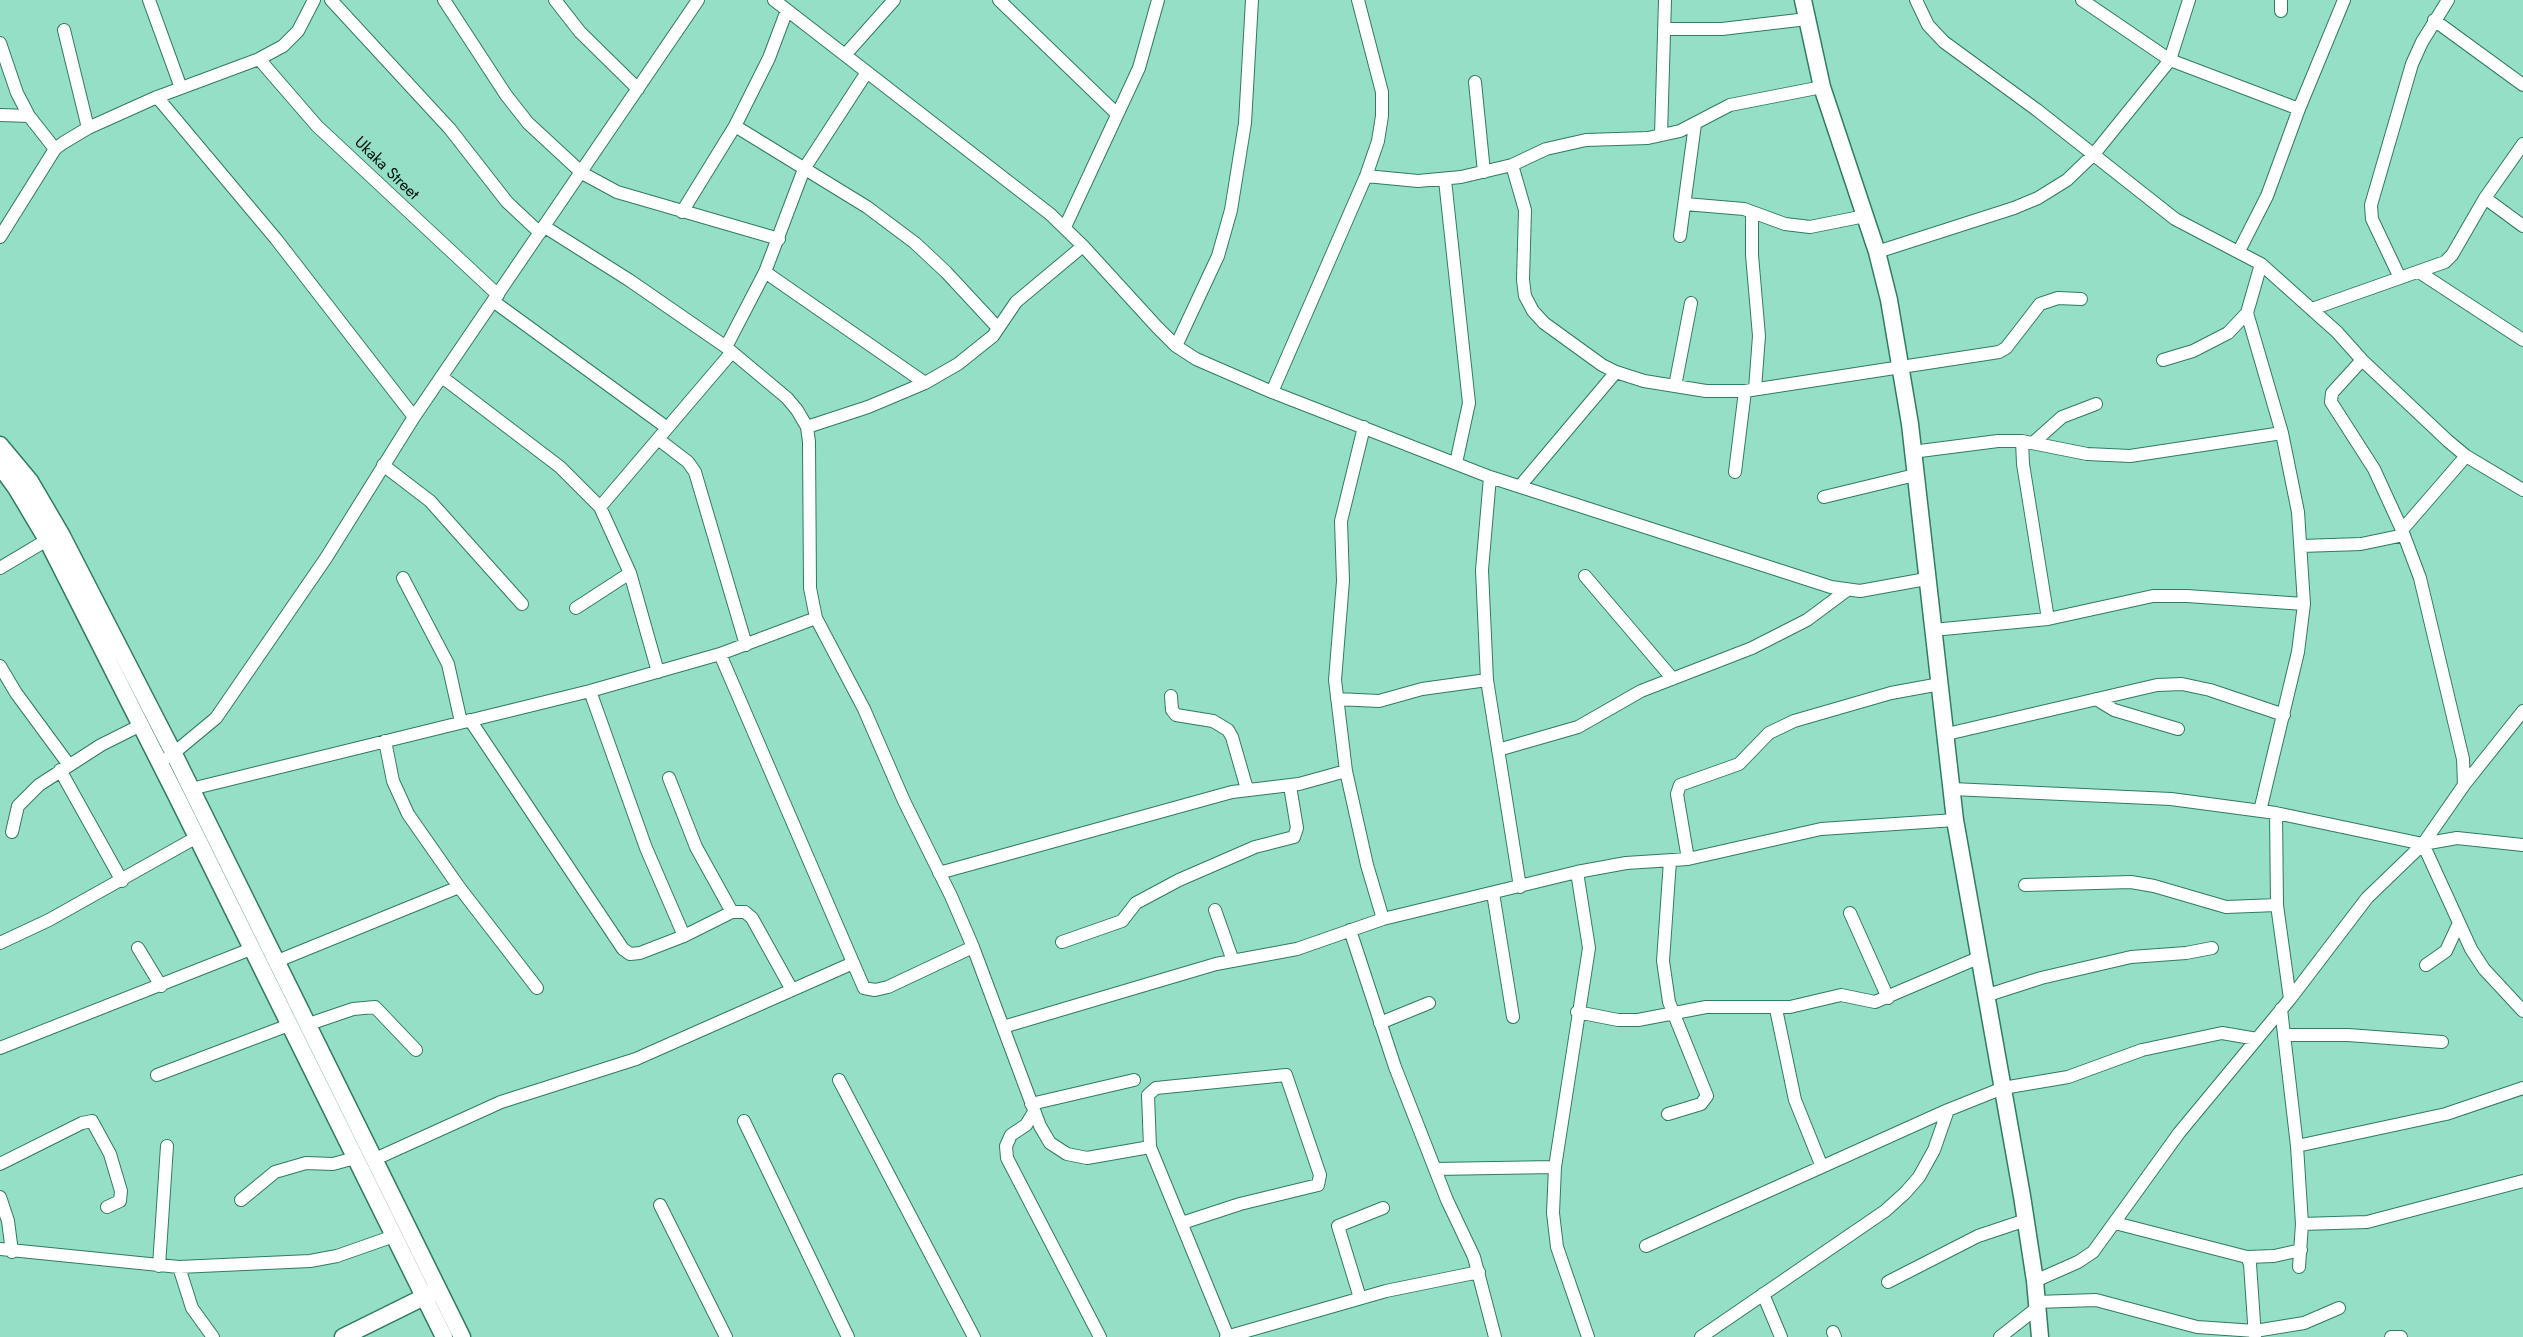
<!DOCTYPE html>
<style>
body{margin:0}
canvas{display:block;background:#94dfc5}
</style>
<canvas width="2523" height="1337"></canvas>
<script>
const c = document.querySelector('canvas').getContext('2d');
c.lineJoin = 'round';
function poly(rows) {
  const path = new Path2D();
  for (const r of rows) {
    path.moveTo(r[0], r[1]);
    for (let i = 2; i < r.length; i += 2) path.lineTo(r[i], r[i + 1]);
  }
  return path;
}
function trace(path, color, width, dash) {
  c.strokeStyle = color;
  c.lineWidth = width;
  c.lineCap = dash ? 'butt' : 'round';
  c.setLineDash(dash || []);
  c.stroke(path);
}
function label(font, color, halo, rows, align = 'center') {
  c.font = font + ' Jost,sans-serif';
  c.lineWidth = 4.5;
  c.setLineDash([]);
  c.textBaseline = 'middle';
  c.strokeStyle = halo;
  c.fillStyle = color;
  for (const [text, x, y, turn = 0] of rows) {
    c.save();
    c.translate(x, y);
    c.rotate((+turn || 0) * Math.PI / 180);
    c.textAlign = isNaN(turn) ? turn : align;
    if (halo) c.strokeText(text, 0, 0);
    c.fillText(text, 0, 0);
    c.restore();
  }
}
const street = poly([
 [149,0,181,88],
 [331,0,450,129,507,202,540,233],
 [444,0,506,95,528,123,582,173,617,192,779,239],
 [555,0,580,32,638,89],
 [774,0,1050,214,1083,246,1157,327,1176,346,1196,359,1272,392,1490,477,1831,587,1860,591,1926,579],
 [999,0,1117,114],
 [1916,0,1928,25,1944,42,2037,110,2175,219,2261,264,2337,332,2362,360,2448,441,2466,456,2523,490],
 [2082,0,2170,60,2299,109],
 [2281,11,2281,0],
 [2434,20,2523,85],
 [1665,29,1722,29,1807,19],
 [64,30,88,128],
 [0,43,17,93,29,116,55,149],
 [845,55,894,0],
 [259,59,317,126,498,295],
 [1475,82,1484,172],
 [157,97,276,239,414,417],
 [0,115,29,116],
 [735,126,867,207,915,243,946,272,998,328],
 [1661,135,1665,0],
 [1512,165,1525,210,1523,280,1525,296,1533,311,1544,323,1602,365,1616,372,1644,381,1706,391,1745,391,1999,352,2006,348,2040,304,2058,298,2081,299],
 [1366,176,1418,181,1461,177,1512,165,1546,149,1586,140,1648,138,1680,131,1730,105,1822,87],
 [1445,180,1469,403,1456,463],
 [2485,198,2523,226],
 [1685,204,1744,209,1785,224,1810,227,1865,216],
 [682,212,735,126,769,58,787,10],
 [1752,212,1752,255,1759,336,1755,389],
 [545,227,629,280,726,347,787,398,797,410,807,427,809,442,810,588,816,618,864,709,904,801,951,896,973,947,1040,1126,1050,1143,1067,1154,1087,1158,1150,1147],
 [1065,227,1139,68,1158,0],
 [1680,236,1695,124],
 [0,237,55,149,63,143,88,128,157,97,259,59,283,46,298,31,314,0],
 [2239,251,2267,196,2299,109,2344,0],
 [1877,252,2014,208,2038,198,2067,180,2094,154,2170,60,2189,0],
 [765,272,925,383],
 [2419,272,2523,340],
 [2400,278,2372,219,2371,205,2412,64,2422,42,2448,0],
 [493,301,666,427],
 [2312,309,2445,262,2452,255,2485,198,2523,144],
 [2247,313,2282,433,2298,512,2304,604,2298,652,2260,811],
 [1176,346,1218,256,1231,210,1245,123,1252,0],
 [726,347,765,272,804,169,867,72],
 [2163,360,2193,351,2228,333,2247,313,2261,264],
 [2362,360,2332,393,2331,402,2374,469,2402,530,2420,578,2463,759,2464,785],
 [442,377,560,467,600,507,630,573,658,672],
 [1675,386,1691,303],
 [1272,392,1366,176,1378,141,1382,116,1382,92,1358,0],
 [807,427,868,407,925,383,958,364,993,336,1016,302,1083,246],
 [1364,427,1341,521,1343,581,1335,680,1346,771,1367,865,1383,919],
 [658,439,688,462,695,472,746,645],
 [2022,441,2023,464,2048,619],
 [2034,442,2062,417,2096,404],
 [1912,452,1998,441,2022,441,2087,454,2130,456,2282,433],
 [383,465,430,501,522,604],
 [1735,472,1745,391],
 [1490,477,1482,570,1487,680,1520,887],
 [1520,486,1616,372],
 [1824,497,1915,475],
 [600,507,732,352],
 [2402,530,2466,456],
 [2301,546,2361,544,2404,535],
 [0,568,47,540],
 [1585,576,1672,678],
 [403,578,448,664,461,722],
 [576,608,630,573],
 [1933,630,2048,619,2153,596,2187,596,2304,604],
 [720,654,864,988,875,990,888,987,973,947],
 [0,666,16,693,69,765],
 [590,691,646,848,684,936],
 [1171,696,1172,710,1176,715,1213,721,1228,730,1232,737,1247,789],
 [1337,699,1379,701,1422,689,1487,680],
 [2096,699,2114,710,2178,729],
 [470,720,623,949,630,954,640,953,684,936,732,912,745,912,752,918,792,990],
 [1947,734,2157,685,2182,684,2210,690,2284,715],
 [385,741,393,781,408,814,459,887,537,988],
 [1498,750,1578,727,1641,691,1752,648,1807,620,1846,591],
 [169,757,216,718,326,558,414,417,698,0],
 [60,770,122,881],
 [669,778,696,847,732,912],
 [191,789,590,691,720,654,816,618],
 [1952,789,2171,799,2276,813,2423,844,2457,838,2523,845],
 [2276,813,2277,905,2290,999],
 [12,832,18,806,39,785,101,745,141,725],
 [2423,844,2471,949,2484,969,2523,1011],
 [1688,859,1677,794,1680,785,1739,764,1769,733,1794,721,1891,693,1940,684],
 [1577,872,1589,948,1555,1167,1553,1213,1557,1247,1588,1337],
 [939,873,1232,792,1299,784,1346,771],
 [2025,885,2131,882,2154,886,2226,907,2277,905],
 [1493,893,1513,1017],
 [1215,910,1233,961],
 [1850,913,1888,998],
 [1350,930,1395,1067,1447,1200,1474,1257,1495,1337],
 [1062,942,1122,921,1136,903,1179,880,1255,847,1294,837,1297,828,1290,786],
 [0,943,49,920,197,837],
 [138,948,161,986],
 [275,962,459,887],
 [2426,965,2446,951,2458,925],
 [1985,996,2041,978,2131,957,2186,953,2212,948],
 [1776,1009,1795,1100,1822,1167],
 [2281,1009,2297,1146,2302,1224,2299,1267],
 [1577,1012,1618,1020,1638,1020,1706,1007,1790,1007,1841,995,1875,1002,1978,958],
 [1380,1023,1429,1003],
 [306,1025,353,1009,375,1007,416,1050],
 [1003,1027,1216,964,1297,949,1383,919,1577,872,1626,863,1688,859,1821,829,1955,820],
 [2284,1035,2348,1035,2442,1042],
 [0,1048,251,949],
 [157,1075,289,1025],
 [839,1080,974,1337],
 [1031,1104,1134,1080],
 [1034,1112,1026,1125,1011,1135,1006,1146,1007,1158,1100,1337],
 [1668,1114,1701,1104,1707,1096,1669,1002,1663,961,1670,861],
 [744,1121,848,1337],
 [2297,1146,2446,1114,2523,1088],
 [373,1160,501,1102,636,1059,853,963],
 [0,1164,82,1123,92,1121,110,1154,121,1191,120,1201,107,1207],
 [1435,1169,1555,1167],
 [0,1197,8,1221,12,1252],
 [241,1200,275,1172,306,1163,333,1164,355,1158],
 [660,1205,726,1337],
 [1182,1223,1240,1204,1318,1185,1320,1175,1286,1075,1156,1088,1148,1095,1150,1147,1228,1337],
 [2115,1223,2247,1257,2274,1256,2301,1250],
 [2302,1224,2367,1222,2523,1181],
 [1646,1246,1948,1110,2003,1088,2068,1077,2142,1050,2222,1033,2257,1039],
 [0,1249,179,1267,310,1261,337,1256,394,1236],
 [2247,1257,2250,1264,2255,1337],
 [159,1266,167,1146],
 [179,1267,192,1308,213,1337],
 [2035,1281,2078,1262,2093,1252,2179,1133,2290,999,2367,898,2423,844,2464,785,2523,711],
 [1888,1282,1978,1236,2026,1220],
 [1763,1294,1781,1337],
 [1360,1298,1338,1226,1383,1208],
 [2036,1302,2096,1300,2197,1327,2255,1331,2304,1323,2339,1308],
 [1833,1332,1835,1337],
 [1226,1337,1386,1291,1479,1272],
 [1701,1337,1885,1211,1905,1193,1919,1177,1934,1150,1948,1110],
 [2000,1337,2037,1308],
 [2391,1337,2401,1337]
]);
const secondary = poly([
 [1803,0,1822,87,1877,252,1889,300,1910,424,1955,820,2022,1196,2035,1281,2040,1337],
 [0,445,30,481,61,534,174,754,462,1337],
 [0,466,16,488,47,540,176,795,444,1337],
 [343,1337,432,1293]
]);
trace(street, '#307b64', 14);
trace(secondary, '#307b64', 19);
trace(street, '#fff', 12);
trace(secondary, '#fff', 16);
label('16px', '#00120c', '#94dfc5', [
 ["Ukaka Street",386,169,44]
]);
</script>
